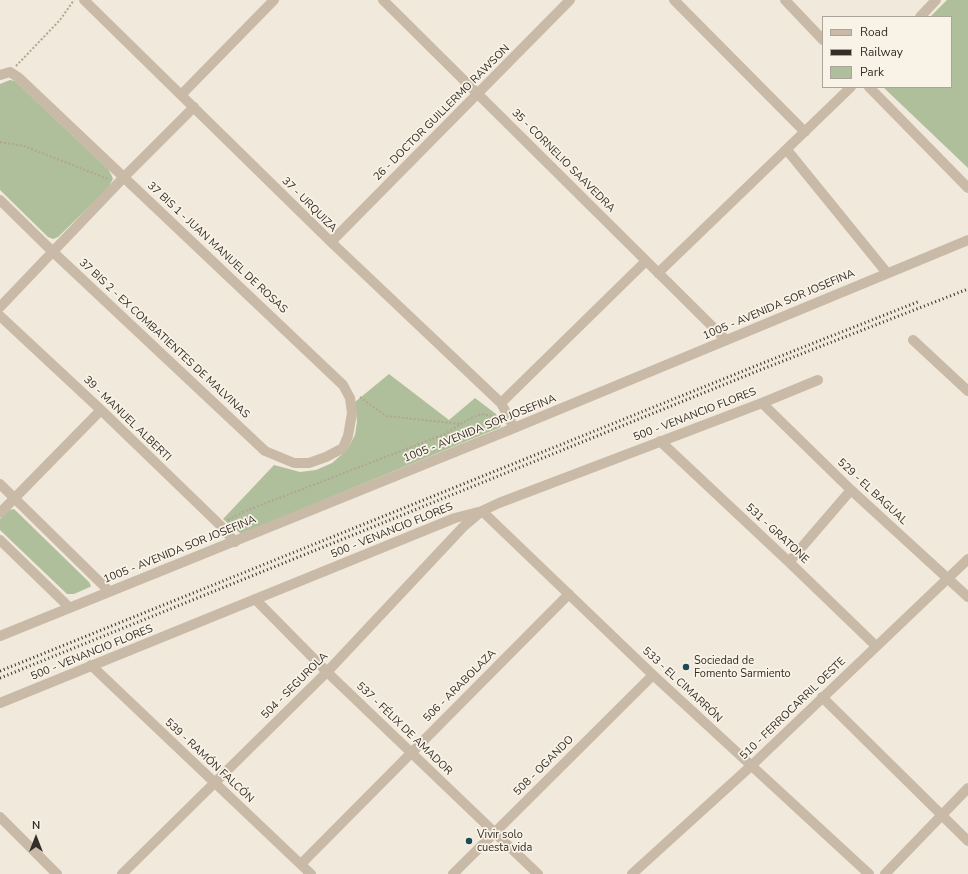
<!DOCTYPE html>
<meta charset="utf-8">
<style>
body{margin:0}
#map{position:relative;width:968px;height:874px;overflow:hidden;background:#f1e9db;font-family:"Nunito Sans",sans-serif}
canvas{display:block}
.legend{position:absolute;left:822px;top:16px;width:130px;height:72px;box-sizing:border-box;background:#f9f3e7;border:1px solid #aba49b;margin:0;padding:5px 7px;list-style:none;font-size:12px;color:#352d28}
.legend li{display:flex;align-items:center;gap:8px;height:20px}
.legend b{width:20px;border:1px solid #aba49b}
.north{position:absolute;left:16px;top:818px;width:40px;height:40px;-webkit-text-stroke:3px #f9f3e7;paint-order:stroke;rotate:0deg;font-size:11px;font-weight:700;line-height:16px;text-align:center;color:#352d28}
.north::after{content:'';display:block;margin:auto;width:14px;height:18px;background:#352d28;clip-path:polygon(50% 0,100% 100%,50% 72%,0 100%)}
</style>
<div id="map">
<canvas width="968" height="874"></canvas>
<ul class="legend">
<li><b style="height:5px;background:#c8baa7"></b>Road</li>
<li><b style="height:5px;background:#352d28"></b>Railway</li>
<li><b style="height:11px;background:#afbf9c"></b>Park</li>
</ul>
<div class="north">N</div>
</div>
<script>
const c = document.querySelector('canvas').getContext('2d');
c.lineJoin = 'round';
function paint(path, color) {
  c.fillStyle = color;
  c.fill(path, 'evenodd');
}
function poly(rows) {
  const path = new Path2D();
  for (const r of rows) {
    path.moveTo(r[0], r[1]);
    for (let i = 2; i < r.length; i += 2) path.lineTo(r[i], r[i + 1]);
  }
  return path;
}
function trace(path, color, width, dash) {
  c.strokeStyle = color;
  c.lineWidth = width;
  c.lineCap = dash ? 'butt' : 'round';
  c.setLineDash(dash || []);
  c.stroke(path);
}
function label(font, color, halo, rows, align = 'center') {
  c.font = font + ' "Nunito Sans",sans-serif';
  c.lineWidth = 3.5;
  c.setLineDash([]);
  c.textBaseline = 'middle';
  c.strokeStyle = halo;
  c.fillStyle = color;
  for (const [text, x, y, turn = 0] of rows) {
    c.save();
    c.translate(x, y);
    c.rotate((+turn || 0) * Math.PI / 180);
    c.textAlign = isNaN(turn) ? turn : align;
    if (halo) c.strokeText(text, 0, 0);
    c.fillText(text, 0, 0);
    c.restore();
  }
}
paint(poly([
 [947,0,968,0,968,168,883,87,951,87,951,17,930,17],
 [10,80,15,81,108,169,111,174,113,179,108,188,58,237,53,239,48,237,0,190,0,84],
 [389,374,449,420,475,398,496,414,501,427,241,534,223,519,274,465,300,472,316,470,332,463,347,450,355,435,357,422,355,402],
 [14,509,89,582,91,586,90,587,74,594,67,594,0,530,0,519,9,510]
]), '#afbf9c');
trace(poly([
 [16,66,60,20,74,0],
 [0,142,24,146,108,179],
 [360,397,386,416,461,424],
 [228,520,243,512,445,434,471,418,482,414,498,417]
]), '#b4a492', 2, [2, 2]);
trace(poly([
 [84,0,331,242,501,403,514,428],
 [383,0,726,340],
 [674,0,805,132],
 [785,0,823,40],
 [920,17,936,0],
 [0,75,10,72,19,78,343,385,350,398,352,413,348,436,343,448,326,457,309,463,294,463,265,451,52,251,0,200],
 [869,87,968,188],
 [182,94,274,0],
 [787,150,887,273],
 [331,242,570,0],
 [658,273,851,87],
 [0,307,124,177,194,107],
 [0,316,101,410,220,525,235,542],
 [913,340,968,391],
 [501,403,646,261],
 [762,403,851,490,968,597],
 [660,441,789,562,876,646],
 [0,484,109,591],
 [0,513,101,410],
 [0,540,69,607],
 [789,562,851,490],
 [255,599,327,672,538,874],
 [0,636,514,428,968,240],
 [91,665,311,874],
 [822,697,968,841],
 [0,703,455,518,482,511,499,503,762,403,818,380],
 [0,817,57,874],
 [301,864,569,594],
 [122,874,327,672,463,527,482,511,653,675,869,874],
 [453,874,653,675],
 [632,874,751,766,968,559],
 [885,874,968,788]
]), '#c8baa7', 10);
trace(poly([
 [0,671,758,365,920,301],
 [0,678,760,370,968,289]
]), '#352d28', 3, [1, 3]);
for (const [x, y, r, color] of [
 [686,667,4,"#1f4b55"],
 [469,841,4,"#1f4b55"]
]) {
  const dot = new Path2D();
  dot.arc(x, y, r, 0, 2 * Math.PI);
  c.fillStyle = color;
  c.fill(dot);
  trace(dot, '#f9f3e7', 1.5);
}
label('11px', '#352d28', '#f9f3e7', [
 ["26 - DOCTOR GUILLERMO RAWSON",442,113,-45],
 ["35 - CORNELIO SAAVEDRA",563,161,45],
 ["37 - URQUIZA",309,205,45],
 ["37 BIS 1 - JUAN MANUEL DE ROSAS",217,248,43],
 ["1005 - AVENIDA SOR JOSEFINA",779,305,-23],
 ["37 BIS 2 - EX COMBATIENTES DE MALVINAS",164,339,43],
 ["500 - VENANCIO FLORES",695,415,-21],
 ["39 - MANUEL ALBERTI",127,419,44],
 ["1005 - AVENIDA SOR JOSEFINA",480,429,-22],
 ["529 - EL BAGUAL",872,492,43],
 ["500 - VENANCIO FLORES",392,531,-22],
 ["531 - GRATONE",777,534,43],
 ["1005 - AVENIDA SOR JOSEFINA",180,550,-22],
 ["500 - VENANCIO FLORES",92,653,-22],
 ["533 - EL CIMARRÓN",682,685,43],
 ["504 - SEGUROLA",295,686,-45],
 ["506 - ARABOLAZA",460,686,-45],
 ["510 - FERROCARRIL OESTE",793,709,-44],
 ["537 - FÉLIX DE AMADOR",404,729,44],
 ["539 - RAMÓN FALCÓN",209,761,43],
 ["508 - OGANDO",544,766,-45]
]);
label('11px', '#352d28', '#f9f3e7', [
 ["Sociedad de",694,661],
 ["Fomento Sarmiento",694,674],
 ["Vivir solo",477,835],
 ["cuesta vida",477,848]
], 'left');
</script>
